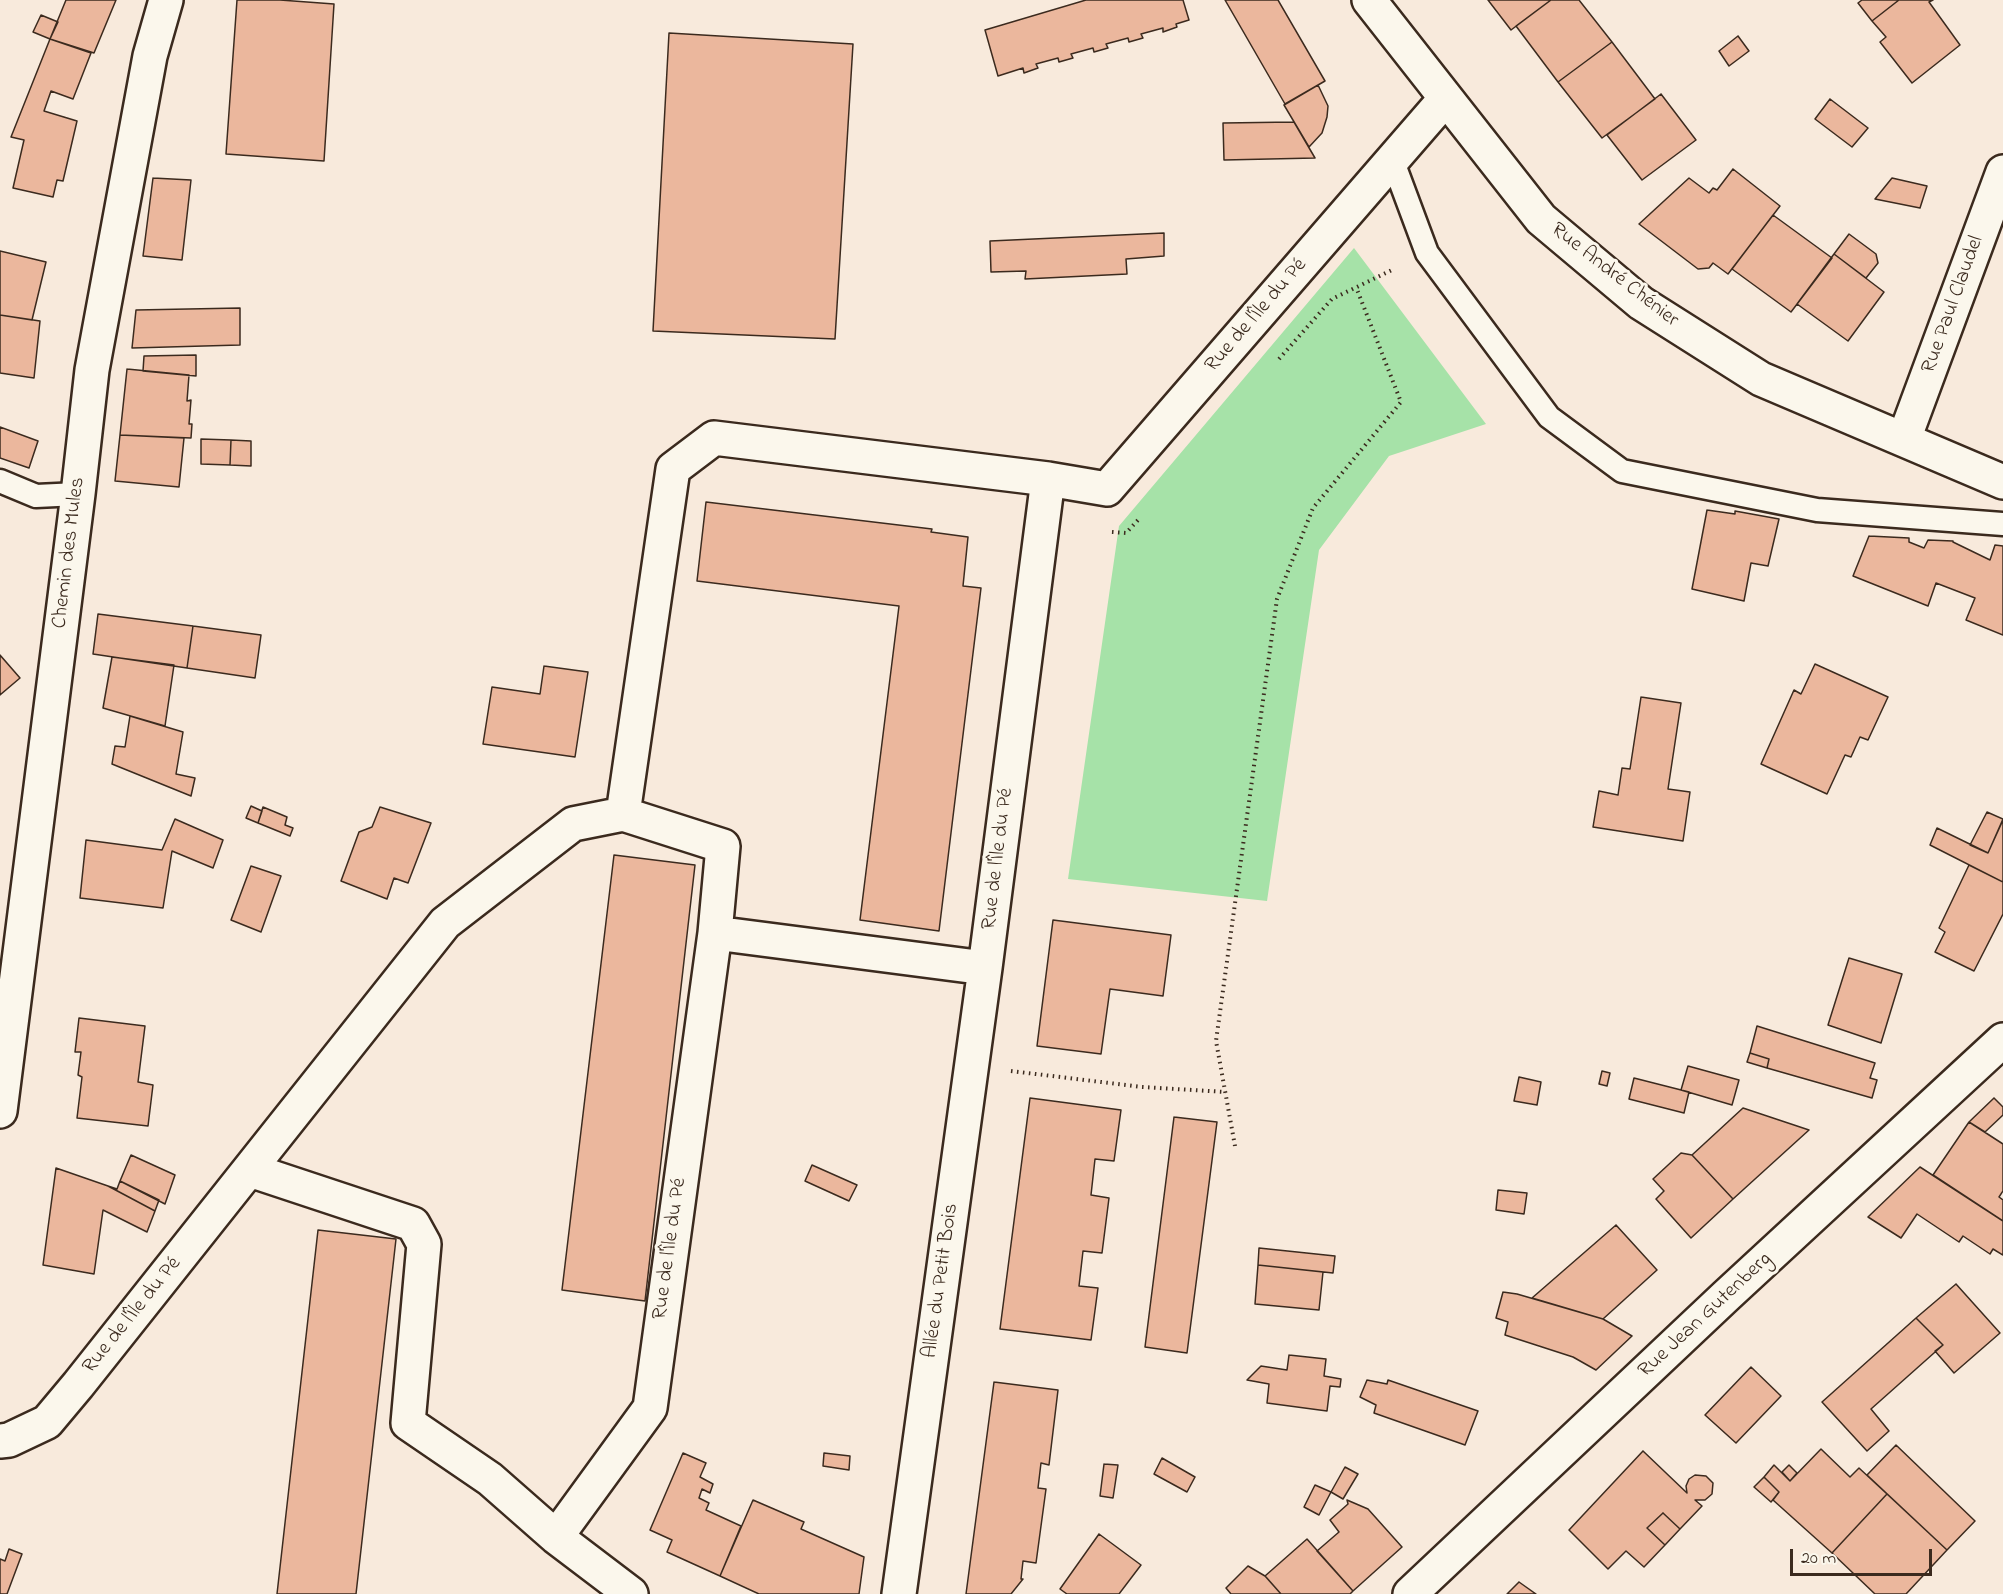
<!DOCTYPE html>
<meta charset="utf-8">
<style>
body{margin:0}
#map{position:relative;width:2003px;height:1594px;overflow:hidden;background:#f8eadc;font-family:"Indie Flower",sans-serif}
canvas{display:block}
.scale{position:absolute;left:1790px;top:1549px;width:142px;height:27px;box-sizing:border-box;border:3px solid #3b2a1e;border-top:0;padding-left:8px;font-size:18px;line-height:21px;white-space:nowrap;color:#3b2a1e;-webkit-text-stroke:4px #fbf7ec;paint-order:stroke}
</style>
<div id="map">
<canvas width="2003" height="1594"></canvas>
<div class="scale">20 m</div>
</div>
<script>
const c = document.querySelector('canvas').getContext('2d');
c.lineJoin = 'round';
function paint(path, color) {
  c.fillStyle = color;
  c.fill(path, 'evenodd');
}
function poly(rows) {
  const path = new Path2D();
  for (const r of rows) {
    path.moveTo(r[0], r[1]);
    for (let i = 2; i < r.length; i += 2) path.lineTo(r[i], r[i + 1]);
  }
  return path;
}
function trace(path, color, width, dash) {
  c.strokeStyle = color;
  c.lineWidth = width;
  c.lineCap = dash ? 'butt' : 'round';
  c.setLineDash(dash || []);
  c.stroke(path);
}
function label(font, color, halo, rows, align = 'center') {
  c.font = font + ' "Indie Flower",sans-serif';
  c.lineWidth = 6;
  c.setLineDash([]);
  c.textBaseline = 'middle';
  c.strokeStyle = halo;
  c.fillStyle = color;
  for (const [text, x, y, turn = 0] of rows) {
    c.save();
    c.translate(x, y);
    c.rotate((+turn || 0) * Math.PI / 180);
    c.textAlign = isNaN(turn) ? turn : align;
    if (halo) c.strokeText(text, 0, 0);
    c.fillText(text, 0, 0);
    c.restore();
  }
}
paint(poly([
 [1354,248,1486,424,1389,456,1319,550,1267,901,1068,879,1119,526]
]), '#a6e2a8');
const building = poly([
 [66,0,116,0,94,53,50,39,66,0],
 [237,0,280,0,334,4,324,161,226,154,237,0],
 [1086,0,1183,0,1189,20,1176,24,1177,27,1163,32,1163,28,1141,34,1143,38,1129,42,1128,38,1106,44,1108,48,1094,52,1093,48,1071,54,1073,58,1059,62,1058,58,1036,64,1038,68,1024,73,1023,68,998,76,985,30,1086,0],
 [1225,0,1278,0,1325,81,1285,104,1225,0],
 [1488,0,1551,0,1511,30,1488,0],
 [1551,0,1579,0,1612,42,1558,82,1516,26,1551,0],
 [1862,0,1899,0,1872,21,1858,3,1862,0],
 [1899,0,1933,0,1929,2,1960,45,1912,83,1880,42,1886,37,1872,21,1899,0],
 [41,15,58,22,50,39,33,32,41,15],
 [669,33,853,44,835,339,653,331,669,33],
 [1738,36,1749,51,1729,66,1719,51,1738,36],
 [50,39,91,53,73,99,51,91,44,111,77,121,63,181,57,180,53,197,13,188,24,140,11,137,50,39],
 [1612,42,1655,99,1602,138,1558,82,1612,42],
 [1318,85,1328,106,1327,117,1322,133,1309,147,1284,105,1318,85],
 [1661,94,1696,140,1642,180,1607,135,1661,94],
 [1830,99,1868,128,1852,147,1815,119,1830,99],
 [1294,122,1315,158,1224,160,1223,123,1294,122],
 [1733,169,1780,206,1728,274,1713,263,1709,268,1698,269,1639,224,1689,178,1709,193,1713,188,1717,190,1733,169],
 [153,178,191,180,182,260,143,256,153,178],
 [1892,178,1927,186,1920,208,1875,199,1892,178],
 [1773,215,1832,258,1791,312,1732,269,1773,215],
 [1164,233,1164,256,1126,259,1127,274,1025,279,1026,271,991,272,990,241,1164,233],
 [1849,234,1876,254,1878,263,1866,278,1834,254,1849,234],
 [0,251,46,262,32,320,0,315,0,251],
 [1834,254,1884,292,1848,341,1797,304,1834,254],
 [240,308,240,345,132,348,136,310,240,308],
 [0,315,40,321,34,378,0,373,0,315],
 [196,355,196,376,143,371,144,356,196,355],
 [127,369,189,375,187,401,191,400,189,424,192,424,191,438,120,435,127,369],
 [0,427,38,441,29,468,0,458,0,427],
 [120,435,184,438,179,487,115,481,120,435],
 [201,439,231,440,230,465,201,464,201,439],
 [231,440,251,441,251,466,230,465,231,440],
 [706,502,932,529,931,532,968,537,963,586,981,588,939,931,860,920,899,606,697,581,706,502],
 [1707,510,1735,514,1735,511,1779,519,1768,566,1751,563,1744,601,1692,589,1707,510],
 [1869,536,1909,538,1909,542,1924,548,1928,540,1953,541,1953,542,1990,560,1995,545,2003,546,2003,635,1966,620,1975,598,1936,583,1928,606,1853,576,1869,536],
 [98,614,193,626,187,668,93,654,98,614],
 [193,626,261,635,255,678,187,668,193,626],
 [0,655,20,678,0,695,0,655],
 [112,657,174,665,165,726,103,708,112,657],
 [1815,664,1888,697,1868,740,1860,737,1851,757,1845,755,1827,794,1761,764,1794,690,1801,694,1815,664],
 [544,666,588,672,575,757,483,744,492,687,540,694,544,666],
 [1641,697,1681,703,1668,789,1690,792,1683,841,1593,827,1599,791,1618,795,1622,768,1630,769,1641,697],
 [130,716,183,732,176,774,195,778,191,796,112,764,115,746,125,747,130,716],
 [251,806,262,811,258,823,246,818,251,806],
 [263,807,287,817,285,825,293,828,290,836,258,823,263,807],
 [380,807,431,823,408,883,394,878,387,899,341,881,359,832,372,827,380,807],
 [1987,812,2003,819,1988,853,1970,845,1987,812],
 [175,819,223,840,213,868,172,851,163,908,80,898,86,840,162,850,175,819],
 [2003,820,2003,882,1930,845,1937,828,1988,853,2003,820],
 [614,855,695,865,645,1301,562,1290,614,855],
 [1969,865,2003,882,2003,914,1974,971,1935,952,1945,932,1939,928,1969,865],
 [251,866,281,876,261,932,231,920,251,866],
 [1053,920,1171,935,1163,996,1110,989,1101,1054,1037,1046,1053,920],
 [1849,958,1902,974,1881,1043,1828,1025,1849,958],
 [79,1018,145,1026,138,1082,153,1085,148,1126,77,1118,82,1077,78,1075,81,1052,75,1052,79,1018],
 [1757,1026,1875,1063,1870,1078,1877,1080,1872,1098,1767,1068,1769,1059,1750,1053,1757,1026],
 [1750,1053,1769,1059,1767,1068,1747,1062,1750,1053],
 [1688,1066,1739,1080,1732,1105,1681,1090,1688,1066],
 [1602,1071,1610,1073,1607,1086,1599,1084,1602,1071],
 [1519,1077,1541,1082,1537,1105,1514,1101,1519,1077],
 [1634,1078,1689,1092,1684,1113,1629,1099,1634,1078],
 [1030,1098,1121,1110,1114,1161,1095,1159,1091,1195,1109,1198,1102,1253,1083,1251,1079,1286,1098,1288,1091,1340,1000,1329,1030,1098],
 [1994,1098,2003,1107,2003,1115,1985,1132,1969,1122,1994,1098],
 [1743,1108,1809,1130,1733,1199,1692,1155,1743,1108],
 [1174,1117,1217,1122,1187,1353,1145,1347,1174,1117],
 [1969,1122,2003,1144,2003,1191,1999,1197,2003,1200,2003,1221,1933,1175,1969,1122],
 [1681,1153,1692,1155,1733,1199,1691,1238,1656,1199,1664,1191,1653,1179,1681,1153],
 [131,1155,175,1175,165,1204,120,1181,131,1155],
 [812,1165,857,1185,849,1201,805,1181,812,1165],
 [1920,1167,2003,1221,2003,1255,1993,1249,1990,1254,1963,1236,1959,1242,1917,1214,1901,1238,1868,1217,1920,1167],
 [56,1168,108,1186,155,1211,147,1232,103,1210,94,1274,43,1265,56,1168],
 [120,1181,159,1200,155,1211,108,1186,117,1189,120,1181],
 [1498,1190,1527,1193,1524,1214,1496,1210,1498,1190],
 [1616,1225,1657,1270,1603,1319,1532,1298,1616,1225],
 [318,1230,396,1239,356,1594,277,1594,318,1230],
 [1259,1248,1335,1256,1333,1273,1258,1265,1259,1248],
 [1258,1265,1323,1272,1319,1310,1255,1304,1258,1265],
 [1956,1284,2000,1333,1954,1373,1935,1351,1943,1345,1916,1318,1956,1284],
 [1503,1292,1517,1294,1603,1319,1632,1336,1596,1370,1573,1357,1505,1335,1508,1322,1496,1318,1503,1292],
 [1916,1318,1943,1345,1871,1409,1889,1431,1867,1451,1822,1402,1916,1318],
 [1289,1355,1326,1359,1324,1376,1341,1379,1340,1387,1330,1386,1327,1411,1267,1403,1269,1384,1247,1380,1261,1366,1287,1370,1289,1355],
 [1751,1367,1781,1396,1736,1443,1705,1415,1751,1367],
 [1367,1380,1387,1384,1388,1380,1478,1411,1465,1445,1374,1413,1376,1405,1360,1397,1367,1380],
 [994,1382,1058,1390,1049,1465,1041,1463,1038,1488,1046,1489,1036,1563,1023,1561,1021,1579,1023,1579,1011,1594,966,1594,994,1382],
 [1896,1445,1975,1521,1947,1550,1867,1475,1896,1445],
 [1821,1449,1850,1477,1859,1468,1887,1494,1832,1553,1773,1500,1779,1492,1764,1477,1774,1465,1790,1481,1821,1449],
 [1643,1451,1687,1493,1686,1486,1689,1479,1695,1475,1706,1476,1713,1483,1712,1494,1705,1500,1695,1500,1702,1506,1680,1529,1663,1513,1647,1528,1665,1545,1644,1567,1626,1551,1608,1569,1569,1530,1643,1451],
 [683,1453,706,1463,700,1477,713,1484,710,1493,702,1489,699,1498,709,1503,706,1510,741,1526,720,1576,667,1552,672,1540,650,1530,683,1453],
 [824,1453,850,1456,849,1470,823,1466,824,1453],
 [1162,1458,1195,1477,1187,1492,1154,1474,1162,1458],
 [1104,1464,1118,1465,1113,1498,1100,1496,1104,1464],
 [1789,1465,1797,1473,1790,1481,1782,1472,1789,1465],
 [1345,1467,1358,1474,1343,1499,1331,1492,1345,1467],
 [1764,1477,1779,1492,1771,1502,1754,1487,1764,1477],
 [1315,1485,1331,1492,1319,1515,1304,1507,1315,1485],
 [1887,1494,1947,1550,1906,1594,1875,1594,1832,1553,1887,1494],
 [753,1500,804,1522,801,1529,864,1557,859,1594,759,1594,720,1576,753,1500],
 [1347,1500,1368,1509,1402,1547,1353,1591,1317,1551,1339,1532,1330,1520,1348,1504,1347,1500],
 [1663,1513,1680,1529,1665,1545,1647,1528,1663,1513],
 [1099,1534,1141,1565,1119,1594,1067,1594,1060,1589,1099,1534],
 [1307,1539,1353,1591,1350,1594,1281,1594,1266,1577,1265,1576,1307,1539],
 [9,1549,22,1554,7,1594,0,1594,0,1559,5,1561,9,1549],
 [1248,1566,1265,1576,1281,1594,1231,1594,1226,1588,1248,1566],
 [1519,1582,1536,1594,1507,1594,1519,1582]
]);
paint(building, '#ebb79d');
trace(building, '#3b2a1e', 1.5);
const service = poly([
 [1392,159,1427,253,1549,417,1622,471,1817,510,2003,524],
 [0,481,36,496,78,494]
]);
const minor = poly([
 [1369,0,1541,219,1641,303,1761,379,2003,482],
 [1904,439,2003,172],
 [1048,479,1107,489,1446,98],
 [623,814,673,469,714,438,1048,479,985,968,899,1594],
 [715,933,985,968],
 [0,1111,78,494,92,370,150,56,166,0],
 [250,1170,413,1224,424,1244,408,1423,490,1479,556,1537,631,1594],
 [0,1441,9,1440,47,1422,78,1385,445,923,573,824,623,814,723,846,715,933,650,1408,556,1537]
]);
const secondary = poly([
 [1410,1594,1726,1296,2003,1040]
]);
trace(service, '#3b2a1e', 27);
trace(minor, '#3b2a1e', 38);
trace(secondary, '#3b2a1e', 38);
trace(poly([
 [1279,359,1332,299,1394,269],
 [1112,532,1126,533,1138,520],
 [1011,1071,1142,1087,1226,1092],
 [1235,1146,1216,1041,1277,599,1313,508,1401,402,1356,287]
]), '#3b2a1e', 4, [1.5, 4.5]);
trace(service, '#fbf7ec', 22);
trace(minor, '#fbf7ec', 33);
trace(secondary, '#fbf7ec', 33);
label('21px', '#3b2a1e', '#fbf7ec', [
 ["Rue André Chénier",1614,276,38],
 ["Rue Paul Claudel",1954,305,-70],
 ["Rue de l'Île du Pé",1257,316,-49],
 ["Chemin des Mules",70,553,-83],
 ["Rue de l'Île du Pé",999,859,-83],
 ["Rue de l'Île du Pé",671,1249,-82],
 ["Allée du Petit Bois",942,1281,-82],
 ["Rue de l'Île du Pé",133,1316,-51],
 ["Rue Jean Gutenberg",1706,1316,-43]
]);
</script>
